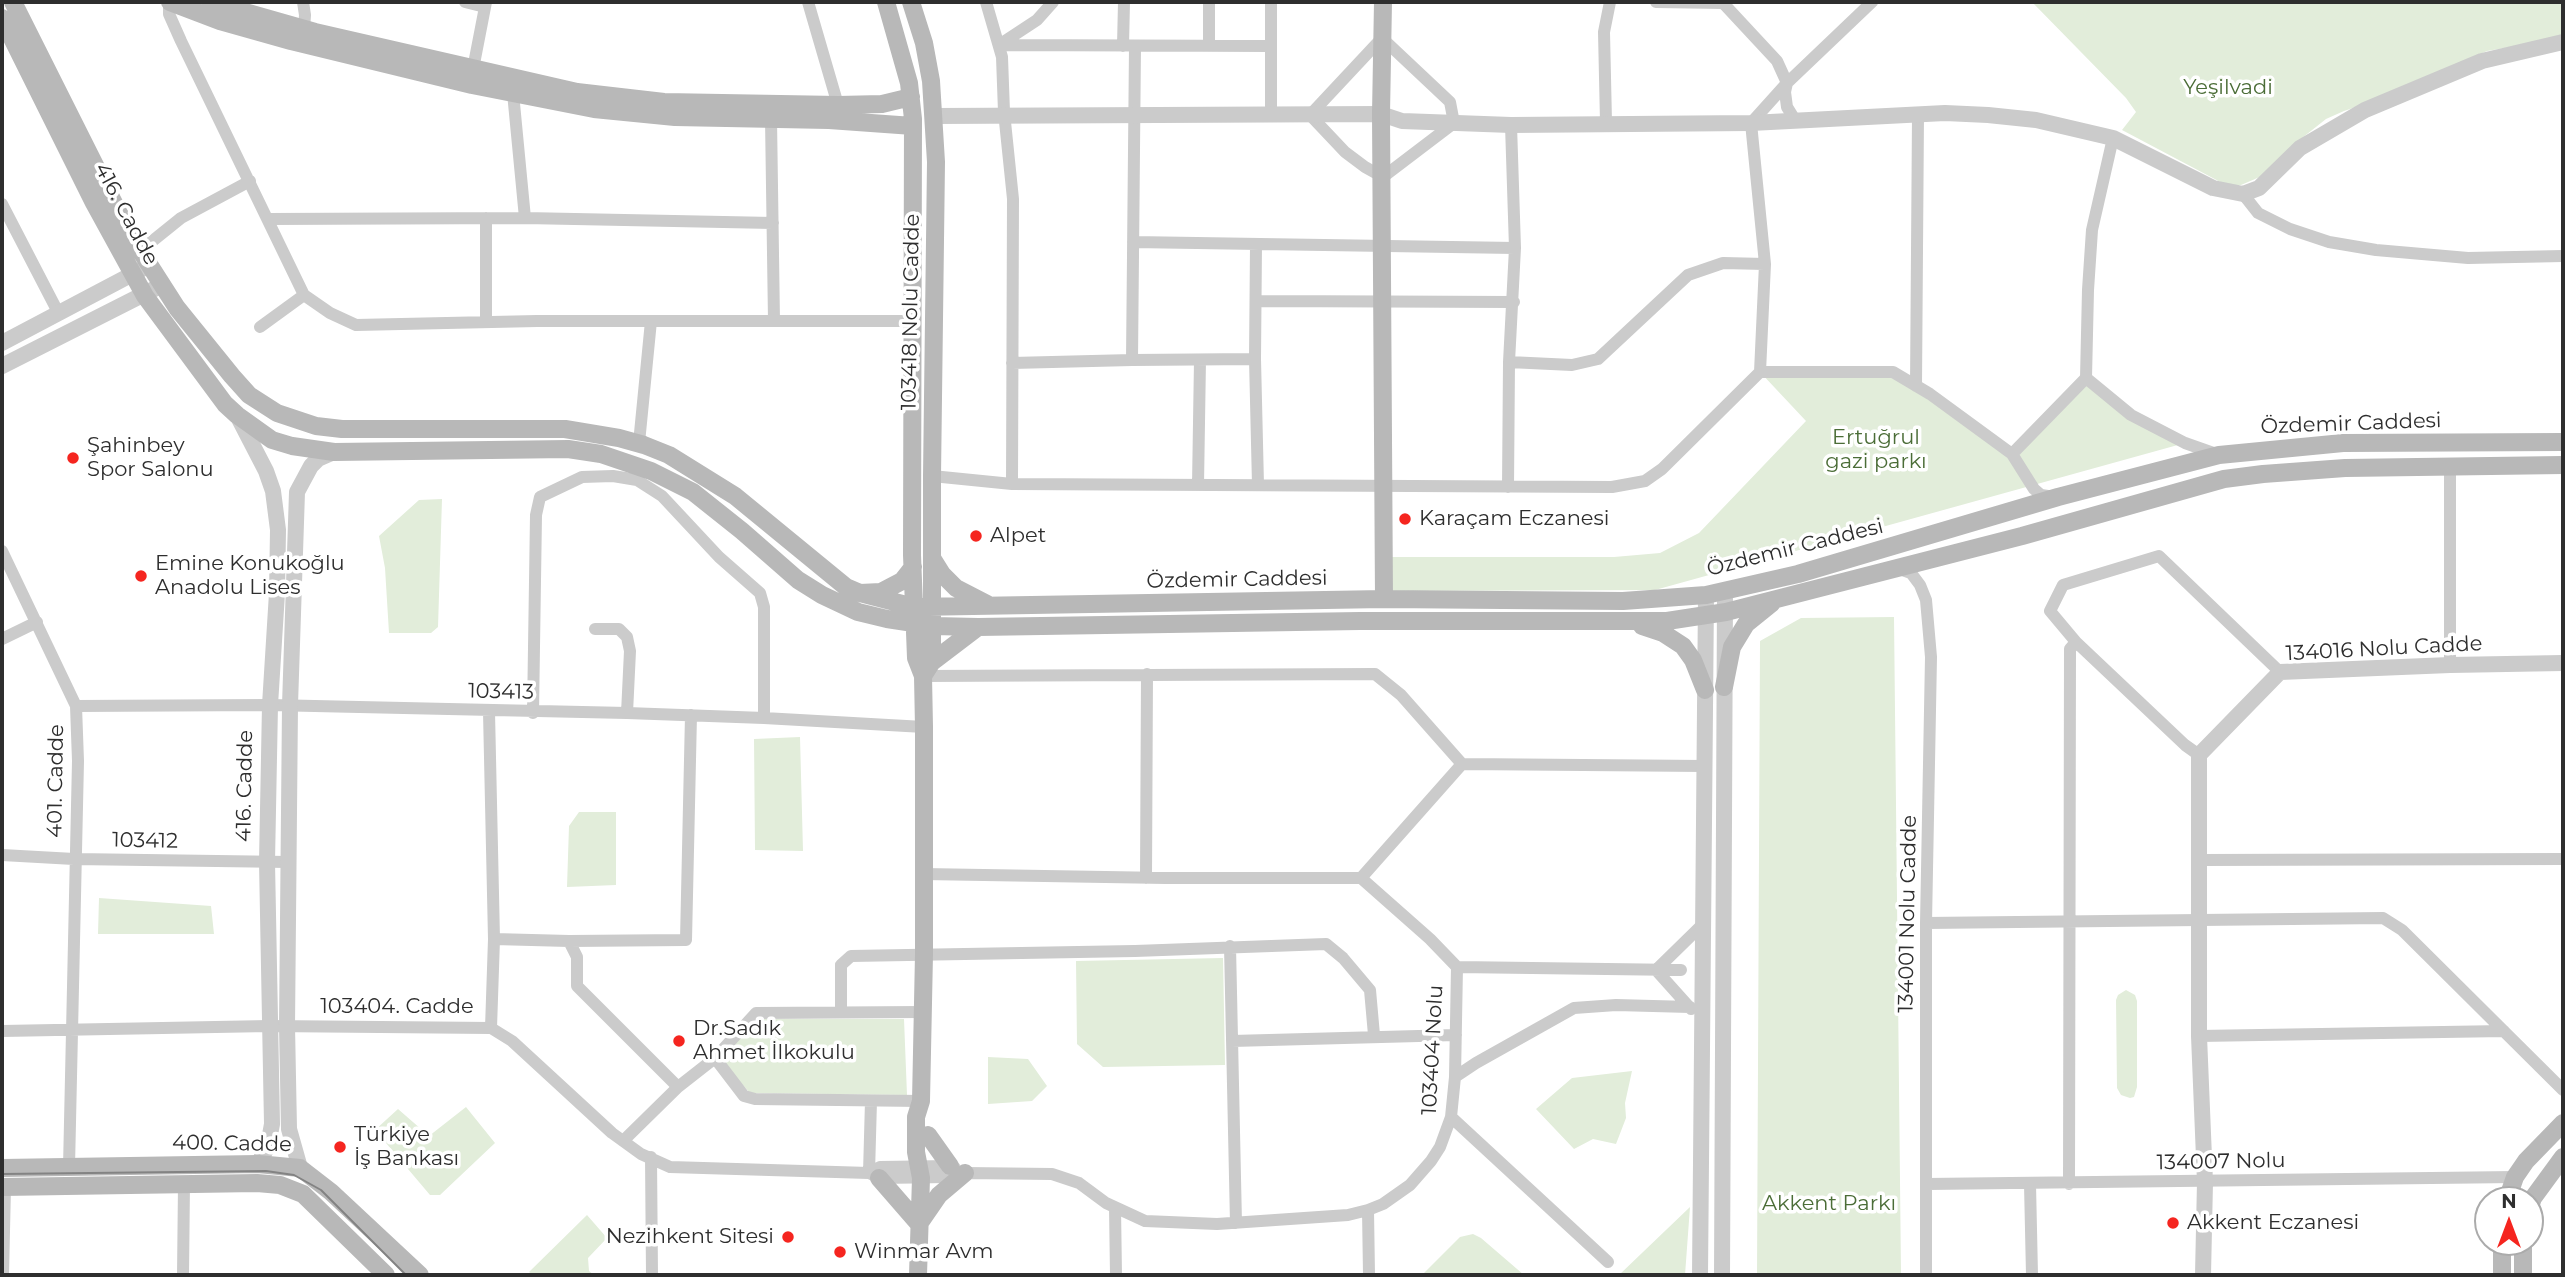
<!DOCTYPE html>
<meta charset="utf-8">
<style>
body{margin:0}
#map{position:relative;width:2565px;height:1277px;overflow:hidden;background:#fff;font-family:Montserrat,sans-serif}
canvas{display:block}
.frame{position:absolute;inset:0;border:4px solid #2e2e2e;pointer-events:none}
.north{position:absolute;left:2474px;top:1186px;width:70px;height:70px;box-sizing:border-box;background:#fff;border:2px solid #ababab;border-radius:50%;rotate:0deg;font-size:19px;font-weight:700;line-height:28px;text-align:center;color:#2e2e2e}
.north::after{content:'';display:block;margin:auto;width:24px;height:32px;background:#f5251f;clip-path:polygon(50% 0,100% 100%,50% 72%,0 100%)}
</style>
<div id="map">
<canvas width="2565" height="1277"></canvas>
<div class="frame"></div>
<div class="north">N</div>
</div>
<script>
const c = document.querySelector('canvas').getContext('2d');
c.lineJoin = 'round';
function paint(path, color) {
  c.fillStyle = color;
  c.fill(path, 'evenodd');
}
function poly(rows) {
  const path = new Path2D();
  for (const r of rows) {
    path.moveTo(r[0], r[1]);
    for (let i = 2; i < r.length; i += 2) path.lineTo(r[i], r[i + 1]);
  }
  return path;
}
function trace(path, color, width, dash) {
  c.strokeStyle = color;
  c.lineWidth = width;
  c.lineCap = dash ? 'butt' : 'round';
  c.setLineDash(dash || []);
  c.stroke(path);
}
function label(font, color, halo, rows, align = 'center') {
  c.font = font + ' Montserrat,sans-serif';
  c.lineWidth = 7;
  c.setLineDash([]);
  c.textBaseline = 'middle';
  c.strokeStyle = halo;
  c.fillStyle = color;
  for (const [text, x, y, turn = 0] of rows) {
    c.save();
    c.translate(x, y);
    c.rotate((+turn || 0) * Math.PI / 180);
    c.textAlign = isNaN(turn) ? turn : align;
    if (halo) c.strokeText(text, 0, 0);
    c.fillText(text, 0, 0);
    c.restore();
  }
}
paint(poly([
 [2032,2,2563,2,2563,38,2487,51,2371,102,2344,111,2326,119,2297,142,2262,176,2241,185,2226,185,2122,130,2136,112,2126,98],
 [1760,372,1893,372,2012,454,2086,378,2110,400,2185,443,1655,590,1384,591,1384,557,1614,557,1660,553,1699,533,1806,421],
 [442,499,438,627,431,633,389,633,385,568,379,536,419,500],
 [1894,617,1901,1275,1757,1275,1760,641,1801,618],
 [800,737,803,851,755,850,754,739],
 [579,812,616,812,616,885,567,887,569,826],
 [99,898,211,906,214,934,98,934],
 [1223,958,1225,1065,1103,1067,1077,1044,1076,961],
 [2126,990,2135,995,2137,1001,2137,1087,2134,1097,2130,1098,2121,1095,2117,1088,2116,1000,2118,995],
 [761,1019,904,1019,907,1095,750,1093,731,1072,722,1057,726,1050],
 [988,1057,1028,1059,1047,1086,1032,1101,988,1104],
 [1632,1071,1625,1103,1626,1118,1616,1144,1593,1139,1574,1149,1536,1109,1572,1078],
 [466,1107,495,1143,440,1195,430,1195,375,1130,398,1109,429,1136],
 [1690,1207,1685,1275,1619,1275],
 [587,1215,607,1238,588,1258,589,1271,594,1275,533,1275,529,1272],
 [1473,1234,1481,1238,1524,1275,1426,1275,1424,1273,1460,1237]
]), '#e2edda');
trace(poly([
 [169,2,169,14,181,41,304,295,330,313,356,325,537,321,912,321],
 [303,2,305,15,304,29],
 [465,2,485,7],
 [808,2,838,105],
 [986,2,1002,57,1004,112,1013,199,1012,484],
 [1656,2,1723,3,1777,61,1787,83,1785,92,1787,107,1795,120],
 [1382,38,1450,102,1454,123,1383,177,1365,167,1345,152,1310,115,1382,38],
 [999,45,1271,46],
 [999,45,1037,20,1053,2],
 [1123,46,1124,2],
 [1135,46,1132,360,1255,359],
 [1209,46,1209,2],
 [473,69,486,2],
 [513,93,525,218],
 [1271,115,1271,2],
 [771,119,774,321],
 [1606,122,1604,32,1610,2],
 [2243,194,2258,213,2290,229,2329,242,2376,250,2468,258,2563,256],
 [2,204,59,314],
 [486,218,486,322],
 [268,219,525,218,773,223],
 [1133,242,1515,248],
 [1256,245,1255,359,1258,485],
 [140,251,181,218,250,181],
 [1256,301,1514,302],
 [260,327,304,295],
 [1509,362,1572,365,1598,359,1688,275,1723,263,1765,264],
 [1012,363,1132,360],
 [1760,372,1893,372,1930,394,2012,454,2034,489,2041,495,2055,497],
 [2086,378,2131,415,2185,443,2219,455],
 [1916,386,1918,115],
 [639,443,651,321],
 [2012,454,2086,378,2088,290,2092,230,2113,138],
 [932,476,1012,484,1612,487,1645,481,1662,469,1760,372,1765,264,1751,123,1787,83,1872,2],
 [1198,485,1200,360],
 [1508,487,1509,362,1515,248,1511,125],
 [2,551,76,706,78,761,69,1167],
 [1897,568,1911,573,1920,585,1926,600,1931,657,1926,923,1926,1275],
 [595,629,619,629,627,637,630,651,627,713],
 [2,639,37,622],
 [2450,665,2450,468],
 [923,676,1375,674,1401,695,1462,764,1361,878],
 [76,706,270,705,627,713,764,718,924,727],
 [489,712,494,939,491,1028],
 [533,713,536,515,540,497,582,477,613,476,637,480,662,496,719,557,760,593,764,607,764,718],
 [2199,755,2185,745,2076,642,2050,611,2063,585,2159,556,2280,672],
 [1462,764,1704,766],
 [2,855,74,859,288,862],
 [2200,860,2563,859],
 [1146,878,1147,674],
 [1926,923,2383,918,2402,930,2563,1090],
 [494,939,569,941,577,957,577,986,678,1087],
 [569,941,686,940,691,715],
 [1230,946,1236,1223],
 [1457,967,1681,970],
 [1691,1009,1656,970,1701,926],
 [841,1011,841,965,851,956,1135,951,1326,944,1343,958,1370,990,1374,1035],
 [2,1031,269,1026,491,1028,512,1041,612,1133,641,1154,670,1167,869,1173,879,1178,948,1177,965,1173,1052,1174,1079,1183,1106,1203,1145,1221,1217,1224,1348,1215,1368,1210,1383,1204,1410,1185,1431,1161,1440,1147,1451,1117,1455,1077,1457,967,1430,939,1361,878,1166,878,923,874],
 [2199,1036,2504,1031],
 [1232,1041,1456,1035],
 [715,1058,744,1096,755,1099,921,1101],
 [1455,1077,1476,1063,1574,1008,1616,1005,1690,1007],
 [1451,1117,1608,1262],
 [623,1141,678,1087,715,1058,756,1013,923,1012],
 [651,1157,652,1275],
 [869,1173,880,1167,950,1166,955,1168],
 [869,1173,871,1101],
 [1927,1184,2515,1177],
 [2030,1184,2032,1275],
 [2069,1184,2070,649,2076,642],
 [1115,1207,1116,1275],
 [1368,1210,1369,1275],
 [3,1275,5,1187],
 [183,1275,184,1184]
]), '#cbcbcb', 12);
trace(poly([
 [934,116,1381,114,1402,121,1511,125,1751,123,1945,113,1988,115,2036,120,2113,138,2213,188,2243,194,2259,188,2300,148,2365,110,2482,61,2563,42],
 [2,343,144,268],
 [2,366,156,288],
 [237,415,266,471,273,491,278,530,277,593,270,705,267,862,272,1124,268,1146,258,1164],
 [300,1168,289,1129,287,1026,290,705,297,492,311,466,318,459,334,452],
 [1700,1275,1706,595],
 [1722,1275,1725,592],
 [2203,1275,2205,1182,2199,1036,2199,755,2280,672,2450,665,2563,663]
]), '#cbcbcb', 16);
trace(poly([
 [13,2,129,233,177,308,232,376,249,395,277,413,316,426,342,429,565,429,619,438,644,445,669,455,735,496,846,587,860,593,881,592,902,581,913,567],
 [170,2,220,21,291,41,472,85,594,109,675,117,829,120,913,126],
 [210,2,315,32,577,92,664,102,838,105,882,104,911,97],
 [886,2,909,83,913,119,912,555,916,658,923,676,924,727,924,954,921,1101,916,1117,916,1152,921,1178,918,1275],
 [911,2,924,43,931,81,936,162,932,476,932,662,923,676],
 [1383,2,1381,114,1384,599],
 [2,18,94,203,145,296,225,404,237,415,272,440,292,446,334,452,568,449,601,454,651,471,693,492,742,531,798,580,822,595,858,612,887,619,933,626,978,627,1360,621,1667,621,1726,612,2022,536,2224,479,2263,474,2345,468,2563,465],
 [932,558,942,574,956,588,987,604],
 [860,593,914,607,1384,599,1623,601,1706,595,1798,574,2058,497,2219,455,2343,443,2563,442],
 [1642,626,1663,633,1683,646,1693,660,1705,690],
 [932,662,978,627],
 [1724,687,1732,647,1746,624,1772,603],
 [928,1135,950,1166],
 [2,1168,258,1164,300,1168,331,1192,420,1275],
 [879,1178,919,1224,939,1195,965,1173],
 [2,1187,257,1183,280,1185,303,1194,386,1275],
 [2507,1200,2515,1177,2526,1161,2563,1123],
 [2530,1207,2533,1198,2563,1157],
 [2502,1242,2502,1275],
 [2523,1242,2523,1275]
]), '#b8b8b8', 18);
trace(poly([
 [2,1174,266,1171,294,1175,321,1190,406,1275]
]), '#838383', 2);
for (const [x, y, r, color] of [
 [73,458,7,"#f5251f"],
 [1405,519,7,"#f5251f"],
 [976,536,7,"#f5251f"],
 [141,576,7,"#f5251f"],
 [679,1041,7,"#f5251f"],
 [340,1147,7,"#f5251f"],
 [2173,1223,7,"#f5251f"],
 [788,1237,7,"#f5251f"],
 [840,1252,7,"#f5251f"]
]) {
  const dot = new Path2D();
  dot.arc(x, y, r, 0, 2 * Math.PI);
  c.fillStyle = color;
  c.fill(dot);
  trace(dot, '#fff', 2.5);
}
label('21px', '#4b6d37', '#fff', [
 ["Yeşilvadi",2228,88],
 ["Ertuğrul",1876,438],
 ["gazi parkı",1876,462],
 ["Akkent Parkı",1829,1204]
]);
label('21px', '#2e2e2e', '#fff', [
 ["416. Cadde",126,214,62],
 ["103418 Nolu Cadde",911,312,-89],
 ["Özdemir Caddesi",2351,424,-2],
 ["Özdemir Caddesi",1795,548,-14],
 ["Özdemir Caddesi",1237,580,-1],
 ["134016 Nolu Cadde",2384,649,-3],
 ["103413",501,692,1],
 ["401. Cadde",56,781,-89],
 ["416. Cadde",245,786,-89],
 ["103412",145,841,1],
 ["134001 Nolu Cadde",1908,914,-89],
 ["103404. Cadde",397,1007],
 ["103404 Nolu",1433,1050,-87],
 ["400. Cadde",232,1144,1],
 ["134007 Nolu",2221,1162,-1]
]);
label('21px', '#2e2e2e', '#fff', [
 ["Şahinbey",87,446],
 ["Spor Salonu",87,470],
 ["Karaçam Eczanesi",1419,519],
 ["Alpet",990,536],
 ["Emine Konukoğlu",155,564],
 ["Anadolu Lises",155,588],
 ["Dr.Sadık",693,1029],
 ["Ahmet İlkokulu",693,1053],
 ["Türkiye",354,1135],
 ["İş Bankası",354,1159],
 ["Akkent Eczanesi",2187,1223],
 ["Nezihkent Sitesi",774,1237,"right"],
 ["Winmar Avm",854,1252]
], 'left');
</script>
